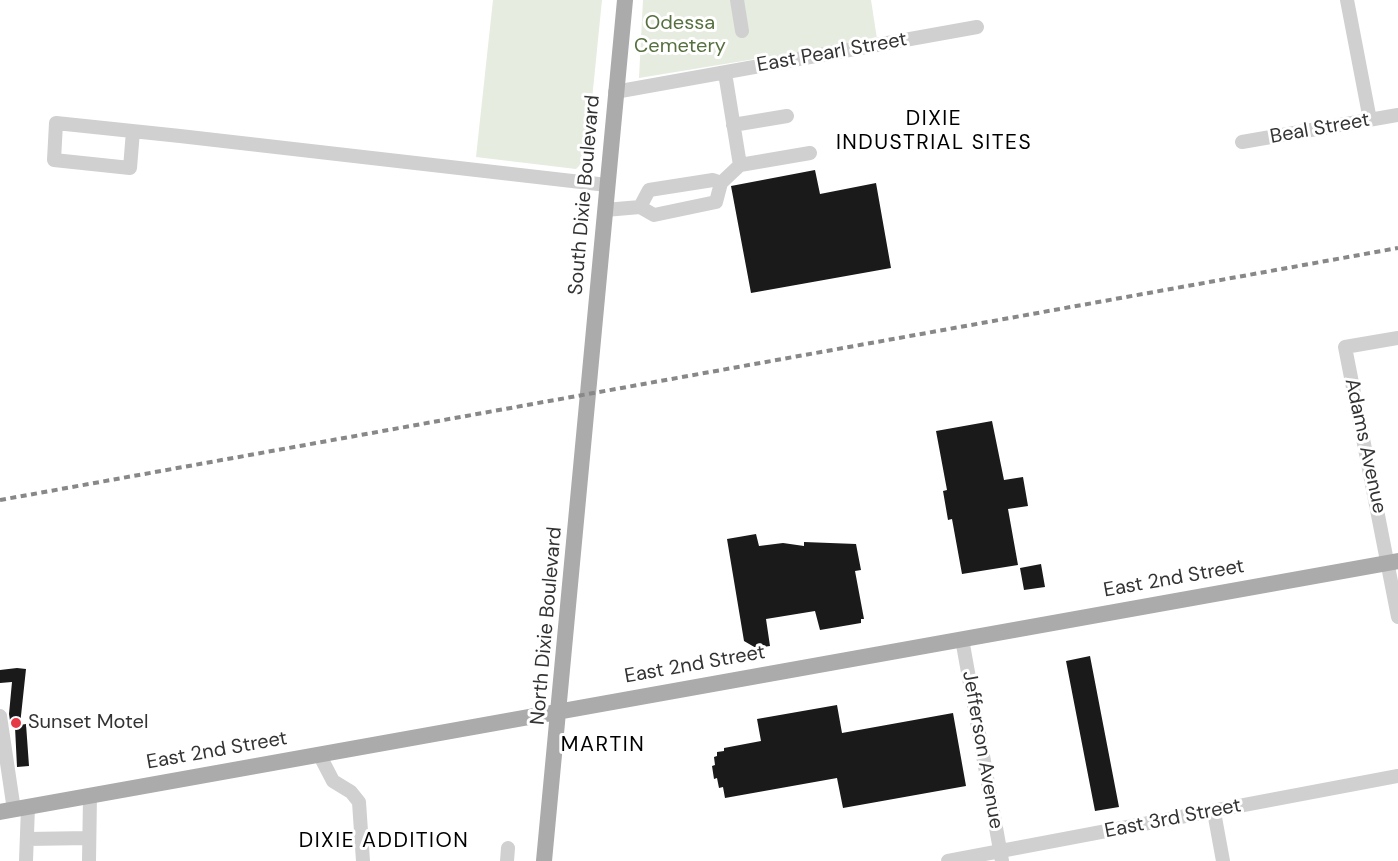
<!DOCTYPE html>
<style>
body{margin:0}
canvas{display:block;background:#fff}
</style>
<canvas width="1398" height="861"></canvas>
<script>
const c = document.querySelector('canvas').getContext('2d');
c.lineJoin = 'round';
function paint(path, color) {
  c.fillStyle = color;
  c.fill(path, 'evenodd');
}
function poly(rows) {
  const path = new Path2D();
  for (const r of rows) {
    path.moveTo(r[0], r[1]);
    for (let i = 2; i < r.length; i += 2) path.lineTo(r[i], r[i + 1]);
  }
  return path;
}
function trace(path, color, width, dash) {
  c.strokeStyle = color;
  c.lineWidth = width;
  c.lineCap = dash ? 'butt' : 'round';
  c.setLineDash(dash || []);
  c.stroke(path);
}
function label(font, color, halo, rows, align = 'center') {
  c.font = font + ' "DM Sans",sans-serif';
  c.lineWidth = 6;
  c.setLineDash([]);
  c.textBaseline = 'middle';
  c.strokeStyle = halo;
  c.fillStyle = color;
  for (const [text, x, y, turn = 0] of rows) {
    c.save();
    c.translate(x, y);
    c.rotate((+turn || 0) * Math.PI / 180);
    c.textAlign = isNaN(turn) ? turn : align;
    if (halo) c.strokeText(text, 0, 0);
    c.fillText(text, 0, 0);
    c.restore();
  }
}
paint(poly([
 [493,0,602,0,586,159,576,169,476,157],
 [643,0,871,0,877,39,639,78]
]), '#e6ecdf');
paint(poly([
 [815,170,820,194,876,183,891,268,751,293,731,186],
 [992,421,1004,480,1023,477,1028,506,1008,509,1018,565,962,574,952,519,948,520,943,491,947,490,936,431],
 [756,534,759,546,783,543,804,546,804,542,856,544,861,570,855,571,864,619,861,619,861,623,820,630,815,611,766,619,770,646,756,648,744,641,727,539],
 [1041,564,1045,587,1024,590,1020,568],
 [1090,656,1119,807,1095,811,1066,661],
 [17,668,26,669,20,725,26,724,29,766,17,767,15,727,11,727,9,714,12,682,0,683,0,670],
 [837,705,842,733,953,713,966,786,843,808,837,778,725,798,723,787,719,788,717,778,714,779,712,766,715,765,714,757,717,756,717,752,724,751,724,748,761,741,757,719]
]), '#1a1a1a');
trace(poly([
 [737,0,742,31],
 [1347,0,1370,120],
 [725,73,740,165,810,153],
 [615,92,977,27],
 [733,125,787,116],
 [133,131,130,168,54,160,56,123,180,136,607,185],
 [1242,142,1398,115],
 [721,183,713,180,649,190,640,207,654,215,716,202,721,183,740,165],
 [605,210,640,207],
 [1398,338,1345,347,1398,617],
 [962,639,1002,861],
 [0,716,14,810],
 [319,754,333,781,351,792,359,802,363,861],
 [1214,812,1223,861],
 [27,839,89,838],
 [26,861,28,807],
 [89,861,90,796],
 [507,861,508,848],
 [948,861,1398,776]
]), '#d0d0d0', 14);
trace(poly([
 [0,812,1398,561],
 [544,861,625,0]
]), '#ababab', 16);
trace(poly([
 [0,500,1398,248]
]), '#888', 4, [6, 4.5]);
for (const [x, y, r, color] of [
 [16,723,6,"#e63946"]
]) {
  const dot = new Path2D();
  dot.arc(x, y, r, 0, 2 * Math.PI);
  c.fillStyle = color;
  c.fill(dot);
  trace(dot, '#fff', 2);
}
label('20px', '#56703f', '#fff', [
 ["Odessa",680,24],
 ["Cemetery",680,47]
]);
label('20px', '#333', '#fff', [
 ["East Pearl Street",832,53,-10],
 ["Beal Street",1320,129,-10],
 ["South Dixie Boulevard",585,195,-85],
 ["Adams Avenue",1365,446,78],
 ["East 2nd Street",1174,579,-10],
 ["North Dixie Boulevard",547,626,-85],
 ["East 2nd Street",695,665,-10],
 ["Jefferson Avenue",982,750,80],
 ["East 2nd Street",217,751,-10],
 ["East 3rd Street",1173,819,-11]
]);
label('20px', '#333', '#fff', [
 ["Sunset Motel",28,723]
], 'left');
c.letterSpacing = '1.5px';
label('21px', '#000', '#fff', [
 ["DIXIE",934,119],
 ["INDUSTRIAL SITES",934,143],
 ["MARTIN",603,745],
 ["DIXIE ADDITION",384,841]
]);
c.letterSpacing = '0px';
</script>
